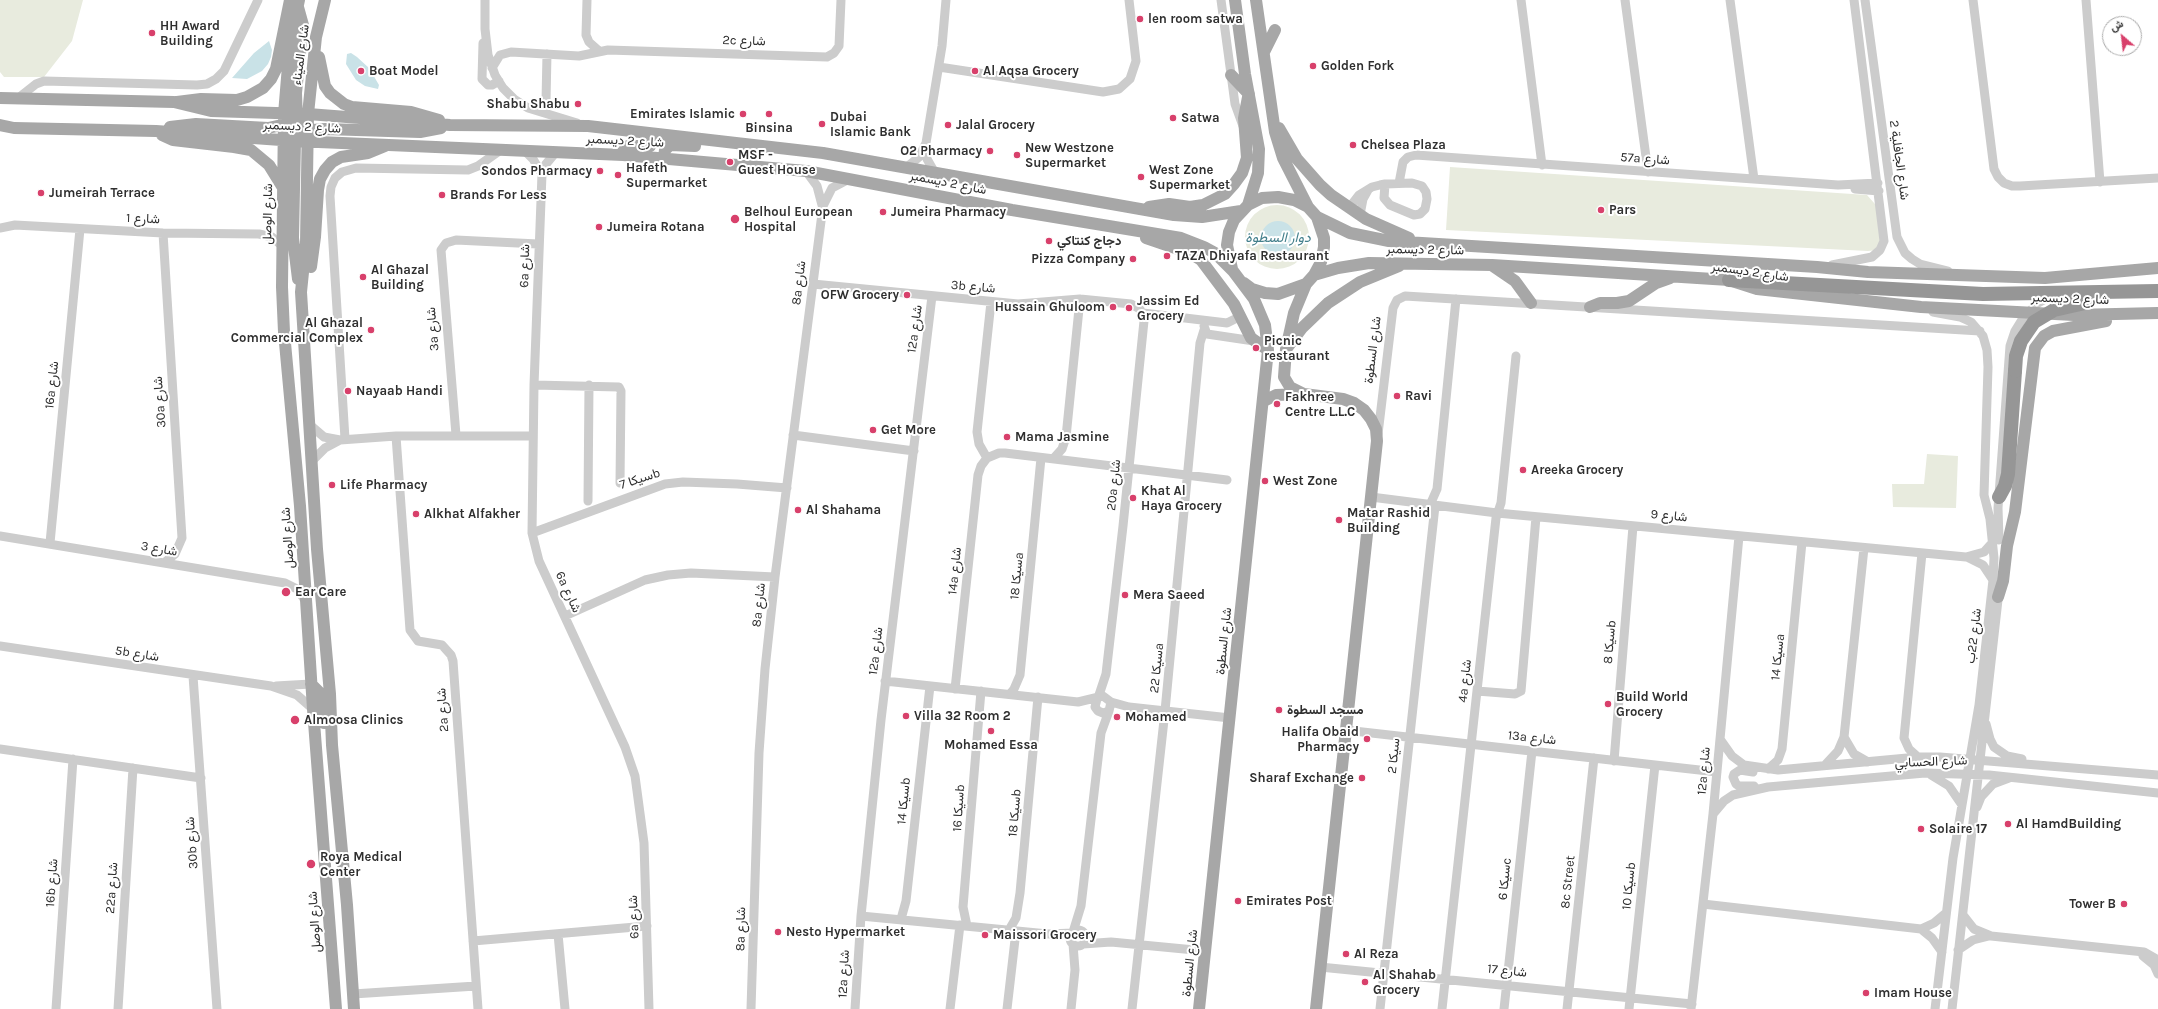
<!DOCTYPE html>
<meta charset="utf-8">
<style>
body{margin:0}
#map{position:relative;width:2158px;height:1009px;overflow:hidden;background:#fff;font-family:Karla,Vazirmatn,sans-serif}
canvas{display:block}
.north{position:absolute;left:2102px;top:16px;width:40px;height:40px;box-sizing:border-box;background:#fff;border:1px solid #acacac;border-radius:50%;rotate:332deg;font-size:11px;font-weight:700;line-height:16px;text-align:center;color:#2f2f2f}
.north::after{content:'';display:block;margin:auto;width:14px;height:18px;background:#d8406b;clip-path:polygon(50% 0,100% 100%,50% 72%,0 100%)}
</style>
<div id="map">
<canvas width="2158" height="1009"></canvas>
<div class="north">ش</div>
</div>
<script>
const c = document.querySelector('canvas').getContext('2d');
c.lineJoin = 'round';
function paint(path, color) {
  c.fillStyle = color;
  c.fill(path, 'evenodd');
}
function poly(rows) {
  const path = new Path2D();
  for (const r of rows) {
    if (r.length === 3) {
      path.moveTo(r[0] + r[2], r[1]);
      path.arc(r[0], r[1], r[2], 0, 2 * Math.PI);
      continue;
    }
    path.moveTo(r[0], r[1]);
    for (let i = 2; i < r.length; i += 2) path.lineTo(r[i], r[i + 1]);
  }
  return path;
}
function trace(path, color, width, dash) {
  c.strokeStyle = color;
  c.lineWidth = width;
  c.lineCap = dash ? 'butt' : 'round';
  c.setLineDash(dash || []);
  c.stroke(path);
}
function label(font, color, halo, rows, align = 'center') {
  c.font = font + ' Karla,Vazirmatn,sans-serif';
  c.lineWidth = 4;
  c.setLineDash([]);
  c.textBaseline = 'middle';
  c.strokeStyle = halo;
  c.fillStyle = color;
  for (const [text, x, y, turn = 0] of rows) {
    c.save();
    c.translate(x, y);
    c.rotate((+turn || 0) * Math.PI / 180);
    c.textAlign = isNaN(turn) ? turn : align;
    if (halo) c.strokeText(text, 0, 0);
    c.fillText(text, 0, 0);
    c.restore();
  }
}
paint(poly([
 [0,0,83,0,72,41,44,77,4,77,0,72],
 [1450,167,1867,195,1882,212,1883,242,1877,250,1868,251,1446,230],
 [1277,237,32],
 [1927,454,1958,456,1956,508,1893,507,1892,484,1924,484]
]), '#e8ebde');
paint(poly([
 [269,41,272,50,271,57,268,64,262,71,247,79,232,78,254,53],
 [351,53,357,57,369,68,379,85,378,89,365,86,356,80,346,64,347,54],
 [1278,238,17]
]), '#c9e2e7');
trace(poly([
 [485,0,485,29,488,55,495,75,503,88,514,99,528,108,577,123],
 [587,0,586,35,589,42,598,50],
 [1221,0,1235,104,1243,126],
 [1521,0,1542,165],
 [1625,0,1648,172],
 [1730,0,1754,179],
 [1865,0,1897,237,1905,253,1912,259,1920,264,1948,271],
 [1973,0,1994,169,1998,177,2004,183,2012,186,2020,186,2158,178],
 [2086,0,2100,182],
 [483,43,482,79,488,85,492,85,499,81],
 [939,67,1103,92,1119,89,1130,79,1136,61,1129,0],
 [492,68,500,55,511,52,579,56,608,50,827,57,834,53,839,46,841,0],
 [17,99,36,84,44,81,197,85,207,84,216,79,224,71,258,0],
 [546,101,547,54],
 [926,144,927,159,935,173],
 [525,151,533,159,542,174],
 [556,152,546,164,542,174,534,385,532,533,539,561,625,747,635,776,644,843,649,1009],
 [907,167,919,157,926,143,942,46,946,0],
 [806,171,817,186,822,205],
 [1399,183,1403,162,1408,157,1416,155,1838,185,1878,183],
 [1855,189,1879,191],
 [1349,208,1359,195,1372,187,1380,185,1385,184,1412,183,1422,186,1426,192,1427,199,1425,209,1420,214,1414,215,1390,205,1384,198,1385,184],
 [1360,215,1363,199,1368,190],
 [0,228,15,225,163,233,259,234,272,237,282,246],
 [163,233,182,538,175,554,164,563],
 [1832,265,1872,257,1880,250,1884,241,1854,0],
 [813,284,1018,304,1080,299,1131,304,1140,309,1144,321,1123,526,1106,674,1098,698],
 [1933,312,1960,317,1971,322,1983,336,1987,350,1988,367,1984,495,1990,519,1994,558,1993,580,1979,705,1953,858,1935,1009],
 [1143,313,1227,323,1241,316],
 [1204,326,1207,334,1254,341],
 [534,385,619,387,621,391,620,483],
 [310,425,324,437,340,440,396,436,533,436],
 [1378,434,1393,308,1397,300,1405,296,1980,331],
 [456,435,441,250,446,243,456,240,538,244],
 [793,435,914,451],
 [396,436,410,630,418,641,442,645,451,655,453,661,478,1009],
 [345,439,330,196,331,187,335,178,342,172,356,168,468,170,478,166,502,149],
 [987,458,979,444,977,432,991,302],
 [1053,459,1062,449,1066,437,1080,299],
 [312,461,325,448,340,440],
 [1371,497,1497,513,1966,557,1984,552,1993,542],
 [588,501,589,385],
 [1430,505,1437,489,1456,299],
 [532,533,665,484,683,482,737,484,787,488],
 [0,536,285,583,297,589,305,600],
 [1999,540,1998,508,2010,346,2015,331,2023,318,2038,303,2052,295],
 [50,543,80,229],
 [1967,557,1983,565,1993,580],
 [565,616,645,580,668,575,691,573,775,577],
 [0,646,271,686,297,695,313,709],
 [193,676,217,1009],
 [885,681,1078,702,1103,696,1111,702,1109,711,1103,713,1098,711,1095,707,1097,699],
 [276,686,311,684],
 [955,689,978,475,981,466,987,458,999,453,1005,453,1227,480],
 [1477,691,1515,694,1521,691,1536,517],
 [1010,694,1014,689,1020,675,1041,458],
 [1111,702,1129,707,1230,718],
 [1986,724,1990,739,1994,747,2007,756,2022,759],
 [1345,730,1717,772],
 [1844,737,1854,754,1868,762],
 [1720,739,1732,756,1744,765,1778,770,1918,757,1940,757,2158,775],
 [0,749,201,778],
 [1918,757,1909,749,1904,738,1922,553],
 [1614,761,1633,526],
 [1825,765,1838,751,1844,737,1864,548],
 [1768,769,1778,760,1782,749,1802,542],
 [1753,772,1740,770,1734,774,1733,777,1736,784,1739,786,1754,786],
 [1931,775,1949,786,1962,805],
 [1977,807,1981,797,1993,784,2009,778],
 [1713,814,1724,801,1733,795,1768,787,1925,773,1989,775,2158,793],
 [1703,904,1921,929,1934,923,1946,913],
 [1963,915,1974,929,1991,936,2144,952,2158,960],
 [861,916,1048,934,1073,933],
 [901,919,906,901,930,686],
 [967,926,963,907,981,691],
 [1921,929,1932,938,1942,952],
 [1009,930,1016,918,1020,893,1038,697],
 [1078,938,8],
 [1073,932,1081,906,1101,733,1109,711],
 [558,934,565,1009],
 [473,941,647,926],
 [1083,944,1111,942,1205,951],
 [1958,950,1973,940,1989,936],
 [2143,956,2154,965,2158,974],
 [1320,967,1692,1004],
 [353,994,476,986],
 [56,1009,73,759],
 [118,1009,133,768],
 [751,1009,759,753,765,669,775,577,823,206,832,188,849,179],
 [855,1009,861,916,881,720,932,296],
 [950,1009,960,925],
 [1007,1009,1016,931],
 [1071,1009,1075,970,1073,944],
 [1132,1009,1165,711,1200,343,1204,330],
 [1380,1009,1435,506],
 [1442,1009,1496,518,1501,503,1516,356],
 [1504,1009,1532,751],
 [1567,1009,1594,758],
 [1629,1009,1655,765],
 [1691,1009,1713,814,1739,536],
 [1952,1009,1999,591]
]), '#ccc', 9);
trace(poly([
 [299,0,290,42,284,114,282,287,284,332,300,506,313,709,336,1009],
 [325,0,316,37,308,114,306,243,301,292,317,549,330,694,332,745,347,905,354,1009],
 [1235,0,1245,74,1259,149,1258,173,1248,205],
 [1256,0,1275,132,1283,158,1308,207],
 [1264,52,1275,30],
 [319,57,325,86,330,93,344,104,352,107,411,112,439,120],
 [1231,75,1249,94],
 [0,98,174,102,211,111,308,114,450,125,588,126,823,153,1174,215,1202,217,1241,211],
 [177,102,201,99,237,100,247,97,263,88,271,79,276,69,290,0],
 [285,114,292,128,295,141,293,238,298,279],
 [297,122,296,93,303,25,298,7],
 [0,125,14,128,156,131,295,141,623,155,806,171,1012,210,1181,238,1204,247,1215,253,1233,271,1254,299,1265,325,1268,350,1199,1009],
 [170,127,196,124,268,128,291,123],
 [1279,128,1297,159,1320,185,1331,195,1366,219,1409,238],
 [300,131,325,129,420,132,441,128],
 [162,135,173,140,234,147,251,150,269,165,282,186],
 [623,155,624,150,628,146,650,146,654,134],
 [664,157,665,150,670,145,695,146],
 [1149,207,1169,204,1190,207,1203,205,1225,194,1234,184,1242,173,1247,158,1244,118,1248,97],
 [1317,217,1350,233,1389,241,1817,267,1868,272,2045,278,2158,268],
 [1146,238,1190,253,1201,260,1234,304,1251,338,1268,350],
 [1493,266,1515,281,1531,303],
 [311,267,315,237,318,190,320,179,325,170,332,162,341,157,368,153,385,146],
 [1232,269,1227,245,1229,232,1234,220,1248,205,1262,198,1278,197,1294,200,1308,207,1317,217,1324,238,1324,247,1321,262,1314,275,1306,284,1294,313,1286,349,1284,377,1290,387,1304,394,1343,399,1354,403,1364,410,1371,419,1376,429,1377,441,1316,1009],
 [1314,275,1338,268,1369,263,1492,265,1729,280,1757,289,1921,307,2074,315,2158,313],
 [1244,283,1252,289,1265,293,1278,294,1306,284],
 [1590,307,1600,303,1617,303,1629,301,1656,283,1670,278],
 [1287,348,1302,328,1328,303,1360,282,1399,266],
 [1264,401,1276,395,1303,394],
 [1998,597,2003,581,2007,546,2015,512,2035,348,2044,336,2053,331,2106,321],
 [311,684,321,694,324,723]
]), '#a7a7a7', 12);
trace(poly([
 [1729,280,1983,294,2158,291],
 [1999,497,2005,486,2008,474,2015,371]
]), '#969696', 14);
trace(poly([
 [2015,371,2016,356,2021,341,2034,322,2054,310,2085,303]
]), '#969696', 14);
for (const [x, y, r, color] of [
 [1140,19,4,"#d8406b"],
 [152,33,4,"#d8406b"],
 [1313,66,4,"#d8406b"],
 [361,71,4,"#d8406b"],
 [975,71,4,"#d8406b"],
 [578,104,4,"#d8406b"],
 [743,114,4,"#d8406b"],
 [769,114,4,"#d8406b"],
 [1173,118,4,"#d8406b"],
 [822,124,4,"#d8406b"],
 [948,125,4,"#d8406b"],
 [1353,145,4,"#d8406b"],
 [990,151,4,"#d8406b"],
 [1017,155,4,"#d8406b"],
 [730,162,4,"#d8406b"],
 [600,171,4,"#d8406b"],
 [618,175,4,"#d8406b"],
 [1141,177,4,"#d8406b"],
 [41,193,4,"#d8406b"],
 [442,195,4,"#d8406b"],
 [1601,210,4,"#d8406b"],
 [883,212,4,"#d8406b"],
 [735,219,5,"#d8406b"],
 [599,227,4,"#d8406b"],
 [1049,241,4,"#d8406b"],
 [1167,256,4,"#d8406b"],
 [1133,259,4,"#d8406b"],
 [363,277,4,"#d8406b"],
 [907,295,4,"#d8406b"],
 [1113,307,4,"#d8406b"],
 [1129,308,4,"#d8406b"],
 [371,330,4,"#d8406b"],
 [1256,348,4,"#d8406b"],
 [348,391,4,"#d8406b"],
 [1397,396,4,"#d8406b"],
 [1277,404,4,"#d8406b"],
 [873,430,4,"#d8406b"],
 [1007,437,4,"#d8406b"],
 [1523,470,4,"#d8406b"],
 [1265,481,4,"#d8406b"],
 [332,485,4,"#d8406b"],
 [1133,498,4,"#d8406b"],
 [798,510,4,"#d8406b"],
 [416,514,4,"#d8406b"],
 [1339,520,4,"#d8406b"],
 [286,592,5,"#d8406b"],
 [1125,595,4,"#d8406b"],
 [1608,704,4,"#d8406b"],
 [1279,710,4,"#d8406b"],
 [906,716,4,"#d8406b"],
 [1117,717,4,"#d8406b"],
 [295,720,5,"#d8406b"],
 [991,731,4,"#d8406b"],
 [1367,739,4,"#d8406b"],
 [1362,778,4,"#d8406b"],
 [2008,824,4,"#d8406b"],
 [1921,829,4,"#d8406b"],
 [311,864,5,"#d8406b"],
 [1238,901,4,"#d8406b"],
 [2124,904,4,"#d8406b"],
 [778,932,4,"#d8406b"],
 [985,935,4,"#d8406b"],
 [1346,954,4,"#d8406b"],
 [1365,982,4,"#d8406b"],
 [1866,993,4,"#d8406b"]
]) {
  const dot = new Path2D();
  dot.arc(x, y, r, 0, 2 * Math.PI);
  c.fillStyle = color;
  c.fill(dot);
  trace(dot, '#fff', 1.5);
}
label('bold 13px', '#2f2f2f', '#fff', [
 ["len room satwa",1148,19],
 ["HH Award",160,26],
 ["Building",160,41],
 ["Golden Fork",1321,66],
 ["Boat Model",369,71],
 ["Al Aqsa Grocery",983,71],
 ["Shabu Shabu",570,104,"right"],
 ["Emirates Islamic",735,114,"right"],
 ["Dubai",830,117],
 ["Islamic Bank",830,132],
 ["Satwa",1181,118],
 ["Jalal Grocery",956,125],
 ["Binsina",769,128,"center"],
 ["Chelsea Plaza",1361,145],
 ["New Westzone",1025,148],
 ["Supermarket",1025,163],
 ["O2 Pharmacy",982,151,"right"],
 ["MSF -",738,155],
 ["Guest House",738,170],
 ["Hafeth",626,168],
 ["Supermarket",626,183],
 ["West Zone",1149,170],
 ["Supermarket",1149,185],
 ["Sondos Pharmacy",592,171,"right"],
 ["Jumeirah Terrace",49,193],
 ["Brands For Less",450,195],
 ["Pars",1609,210],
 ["Belhoul European",744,212],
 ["Hospital",744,227],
 ["Jumeira Pharmacy",891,212],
 ["Jumeira Rotana",607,227],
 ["دجاج كنتاكي",1057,241],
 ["TAZA Dhiyafa Restaurant",1175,256],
 ["Pizza Company",1125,259,"right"],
 ["Al Ghazal",371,270],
 ["Building",371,285],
 ["OFW Grocery",899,295,"right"],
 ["Jassim Ed",1137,301],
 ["Grocery",1137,316],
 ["Hussain Ghuloom",1105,307,"right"],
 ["Al Ghazal",363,323,"right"],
 ["Commercial Complex",363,338,"right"],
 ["Picnic",1264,341],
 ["restaurant",1264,356],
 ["Nayaab Handi",356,391],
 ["Ravi",1405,396],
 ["Fakhree",1285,397],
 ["Centre L.L.C",1285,412],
 ["Get More",881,430],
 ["Mama Jasmine",1015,437],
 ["Areeka Grocery",1531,470],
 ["West Zone",1273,481],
 ["Life Pharmacy",340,485],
 ["Khat Al",1141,491],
 ["Haya Grocery",1141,506],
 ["Al Shahama",806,510],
 ["Matar Rashid",1347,513],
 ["Building",1347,528],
 ["Alkhat Alfakher",424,514],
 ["Ear Care",295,592],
 ["Mera Saeed",1133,595],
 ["Build World",1616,697],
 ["Grocery",1616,712],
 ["مسجد السطوة",1287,710],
 ["Villa 32 Room 2",914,716],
 ["Mohamed",1125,717],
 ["Almoosa Clinics",304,720],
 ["Halifa Obaid",1359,732,"right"],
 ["Pharmacy",1359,747,"right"],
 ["Mohamed Essa",991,745,"center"],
 ["Sharaf Exchange",1354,778,"right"],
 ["Al HamdBuilding",2016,824],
 ["Solaire 17",1929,829],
 ["Roya Medical",320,857],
 ["Center",320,872],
 ["Emirates Post",1246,901],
 ["Tower B",2116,904,"right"],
 ["Nesto Hypermarket",786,932],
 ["Maissori Grocery",993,935],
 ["Al Reza",1354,954],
 ["Al Shahab",1373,975],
 ["Grocery",1373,990],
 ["Imam House",1874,993]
], 'left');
label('13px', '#2f2f2f', '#fff', [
 ["2c شارع",744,41,2],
 ["شارع الميناء",301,55,-82],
 ["شارع 2 ديسمبر",302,127,3],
 ["شارع 2 ديسمبر",625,141,3],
 ["57a شارع",1645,159,4],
 ["شارع الجافلية 2",1899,160,82],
 ["شارع 2 ديسمبر",948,183,11],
 ["شارع الوصل",268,214,-89],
 ["شارع 1",143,219,2],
 ["شارع 2 ديسمبر",1425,250,1],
 ["6a شارع",525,266,-88],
 ["شارع 2 ديسمبر",1750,272,8],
 ["8a شارع",799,283,-83],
 ["3b شارع",973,287,5],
 ["شارع 2 ديسمبر",2070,299,2],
 ["3a شارع",433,329,-95],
 ["12a شارع",915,329,-82],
 ["شارع السطوة",1373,350,-83],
 ["16a شارع",52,385,-84],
 ["30a شارع",160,402,-94],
 ["سيكا 7b",640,479,-18],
 ["20a شارع",1114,485,-84],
 ["شارع 9",1669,516,5],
 ["شارع الوصل",288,538,-94],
 ["شارع 3",159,549,10],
 ["14a شارع",955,571,-84],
 ["سيكا 18a",1017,576,-84],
 ["6a شارع",568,592,65],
 ["8a شارع",759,605,-84],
 ["شارع 22ب",1974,636,-83],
 ["شارع السطوة",1224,641,-84],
 ["سيكا 8b",1610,642,-85],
 ["12a شارع",876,651,-83],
 ["5b شارع",137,654,9],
 ["سيكا 14a",1778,657,-84],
 ["سيكا 22a",1157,668,-84],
 ["4a شارع",1465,681,-84],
 ["2a شارع",443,710,-94],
 ["13a شارع",1532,738,6],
 ["سيكا 2",1394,756,-84],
 ["شارع الحسابي",1931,762,-2],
 ["12a شارع",1704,771,-85],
 ["سيكا 14b",904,801,-84],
 ["سيكا 16b",959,808,-86],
 ["سيكا 18b",1015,813,-85],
 ["30b شارع",192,843,-94],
 ["سيكا 6c",1505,879,-84],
 ["8c Street",1568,882,-84],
 ["16b شارع",52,883,-86],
 ["سيكا 10b",1629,886,-84],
 ["22a شارع",112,888,-86],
 ["6a شارع",634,917,-92],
 ["شارع الوصل",315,922,-94],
 ["8a شارع",741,929,-89],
 ["شارع السطوة",1190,963,-84],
 ["شارع 17",1507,971,6],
 ["12a شارع",844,974,-87]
]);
label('italic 14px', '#437f8b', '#fff', [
 ["دوار السطوة",1278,238]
]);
</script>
